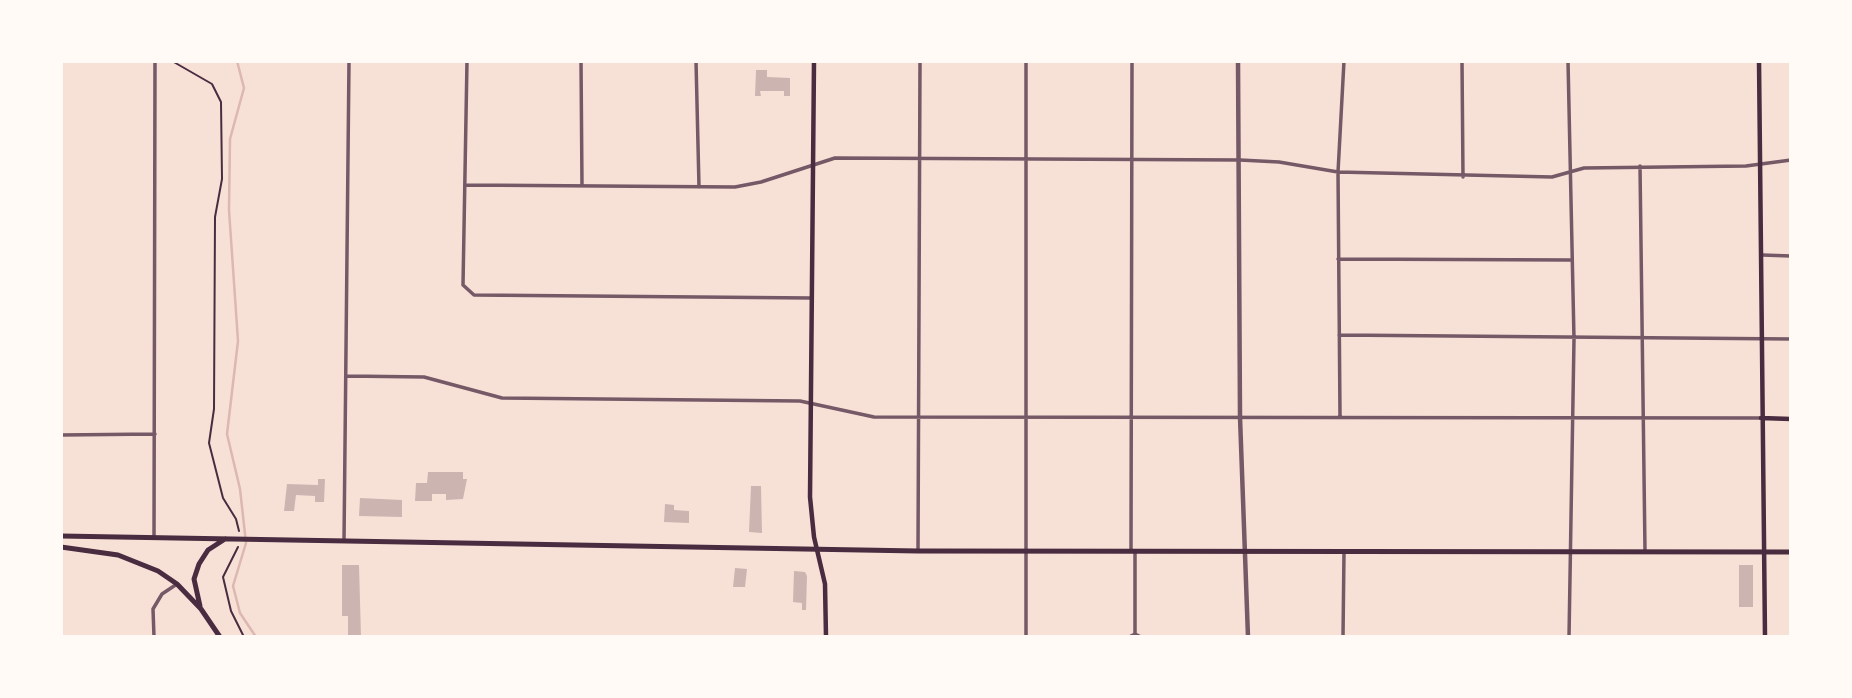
<!DOCTYPE html>
<style>
body{margin:0}
#map{position:relative;width:1852px;height:698px;overflow:hidden;background:#f7e1d7;font-family:Inter,sans-serif}
canvas{display:block}
.frame{position:absolute;inset:0;border:63px solid #fffaf5;pointer-events:none}
</style>
<div id="map">
<canvas width="1852" height="698"></canvas>
<div class="frame"></div>
</div>
<script>
const c = document.querySelector('canvas').getContext('2d');
c.lineJoin = 'round';
function poly(rows) {
  const path = new Path2D();
  for (const r of rows) {
    path.moveTo(r[0], r[1]);
    for (let i = 2; i < r.length; i += 2) path.lineTo(r[i], r[i + 1]);
  }
  return path;
}
function trace(path, color, width, dash) {
  c.strokeStyle = color;
  c.lineWidth = width;
  c.lineCap = dash ? 'butt' : 'round';
  c.setLineDash(dash || []);
  c.stroke(path);
}
function paint(path, color) {
  c.fillStyle = color;
  c.fill(path, 'evenodd');
}
trace(poly([
 [237,61,244,88,230,139,229,210,238,341,227,434,240,489,246,543,233,586,240,613,256,637]
]), '#dcb8b0', 2.5);
paint(poly([
 [756,70,767,70,767,77,790,78,790,96,784,96,784,91,760,91,761,96,755,96],
 [428,472,463,472,463,479,467,479,463,499,446,500,446,494,432,494,432,501,415,501,416,483,427,483],
 [318,479,325,479,324,502,315,502,315,496,296,495,294,511,284,511,287,484,318,485],
 [751,486,761,486,762,533,749,532],
 [360,498,402,500,402,517,359,516],
 [665,504,674,505,674,510,689,511,689,523,664,522],
 [342,565,359,565,361,637,348,637,348,616,342,616],
 [1739,565,1753,565,1753,607,1739,607],
 [735,568,747,569,745,587,733,587],
 [794,571,805,572,807,576,806,610,802,610,802,603,793,602]
]), '#ccb4b1');
trace(poly([
 [172,61,212,84,221,102,222,179,215,217,214,409,209,443,223,498,236,519,239,531],
 [238,547,223,577,231,611,244,637]
]), '#4a2c40', 2);
trace(poly([
 [467,61,463,285,474,295,811,298],
 [581,61,582,186],
 [696,61,699,187],
 [1462,61,1463,177],
 [1568,61,1574,339,1569,637],
 [1640,166,1645,551],
 [466,185,735,187,761,182,835,158,1240,160,1279,162,1338,172,1552,177,1584,168,1746,166,1791,160],
 [1762,255,1791,256],
 [1338,259,1570,260],
 [1339,335,1791,339],
 [347,376,424,377,502,398,800,401,874,417,1761,418],
 [1340,416,1338,172,1344,61],
 [61,435,155,434],
 [154,537,155,61],
 [344,541,349,61],
 [1131,549,1132,61],
 [918,551,920,61],
 [1135,552,1135,634],
 [154,637,153,609,162,594,177,584],
 [1026,637,1026,61],
 [1129,637,1135,634,1141,637],
 [1343,637,1344,552]
]), '#755966', 3.5);
trace(poly([
 [1238,61,1240,417,1248,637]
]), '#755966', 4.5);
trace(poly([
 [814,61,810,497,814,537,825,584,826,637],
 [1759,61,1765,637],
 [1761,418,1791,419]
]), '#4a2c40', 4.5);
trace(poly([
 [61,536,918,551,1791,552],
 [61,547,118,555,158,571,177,584,201,609,220,637],
 [200,606,194,579,199,564,208,550,225,539]
]), '#4a2c40', 5);
</script>
